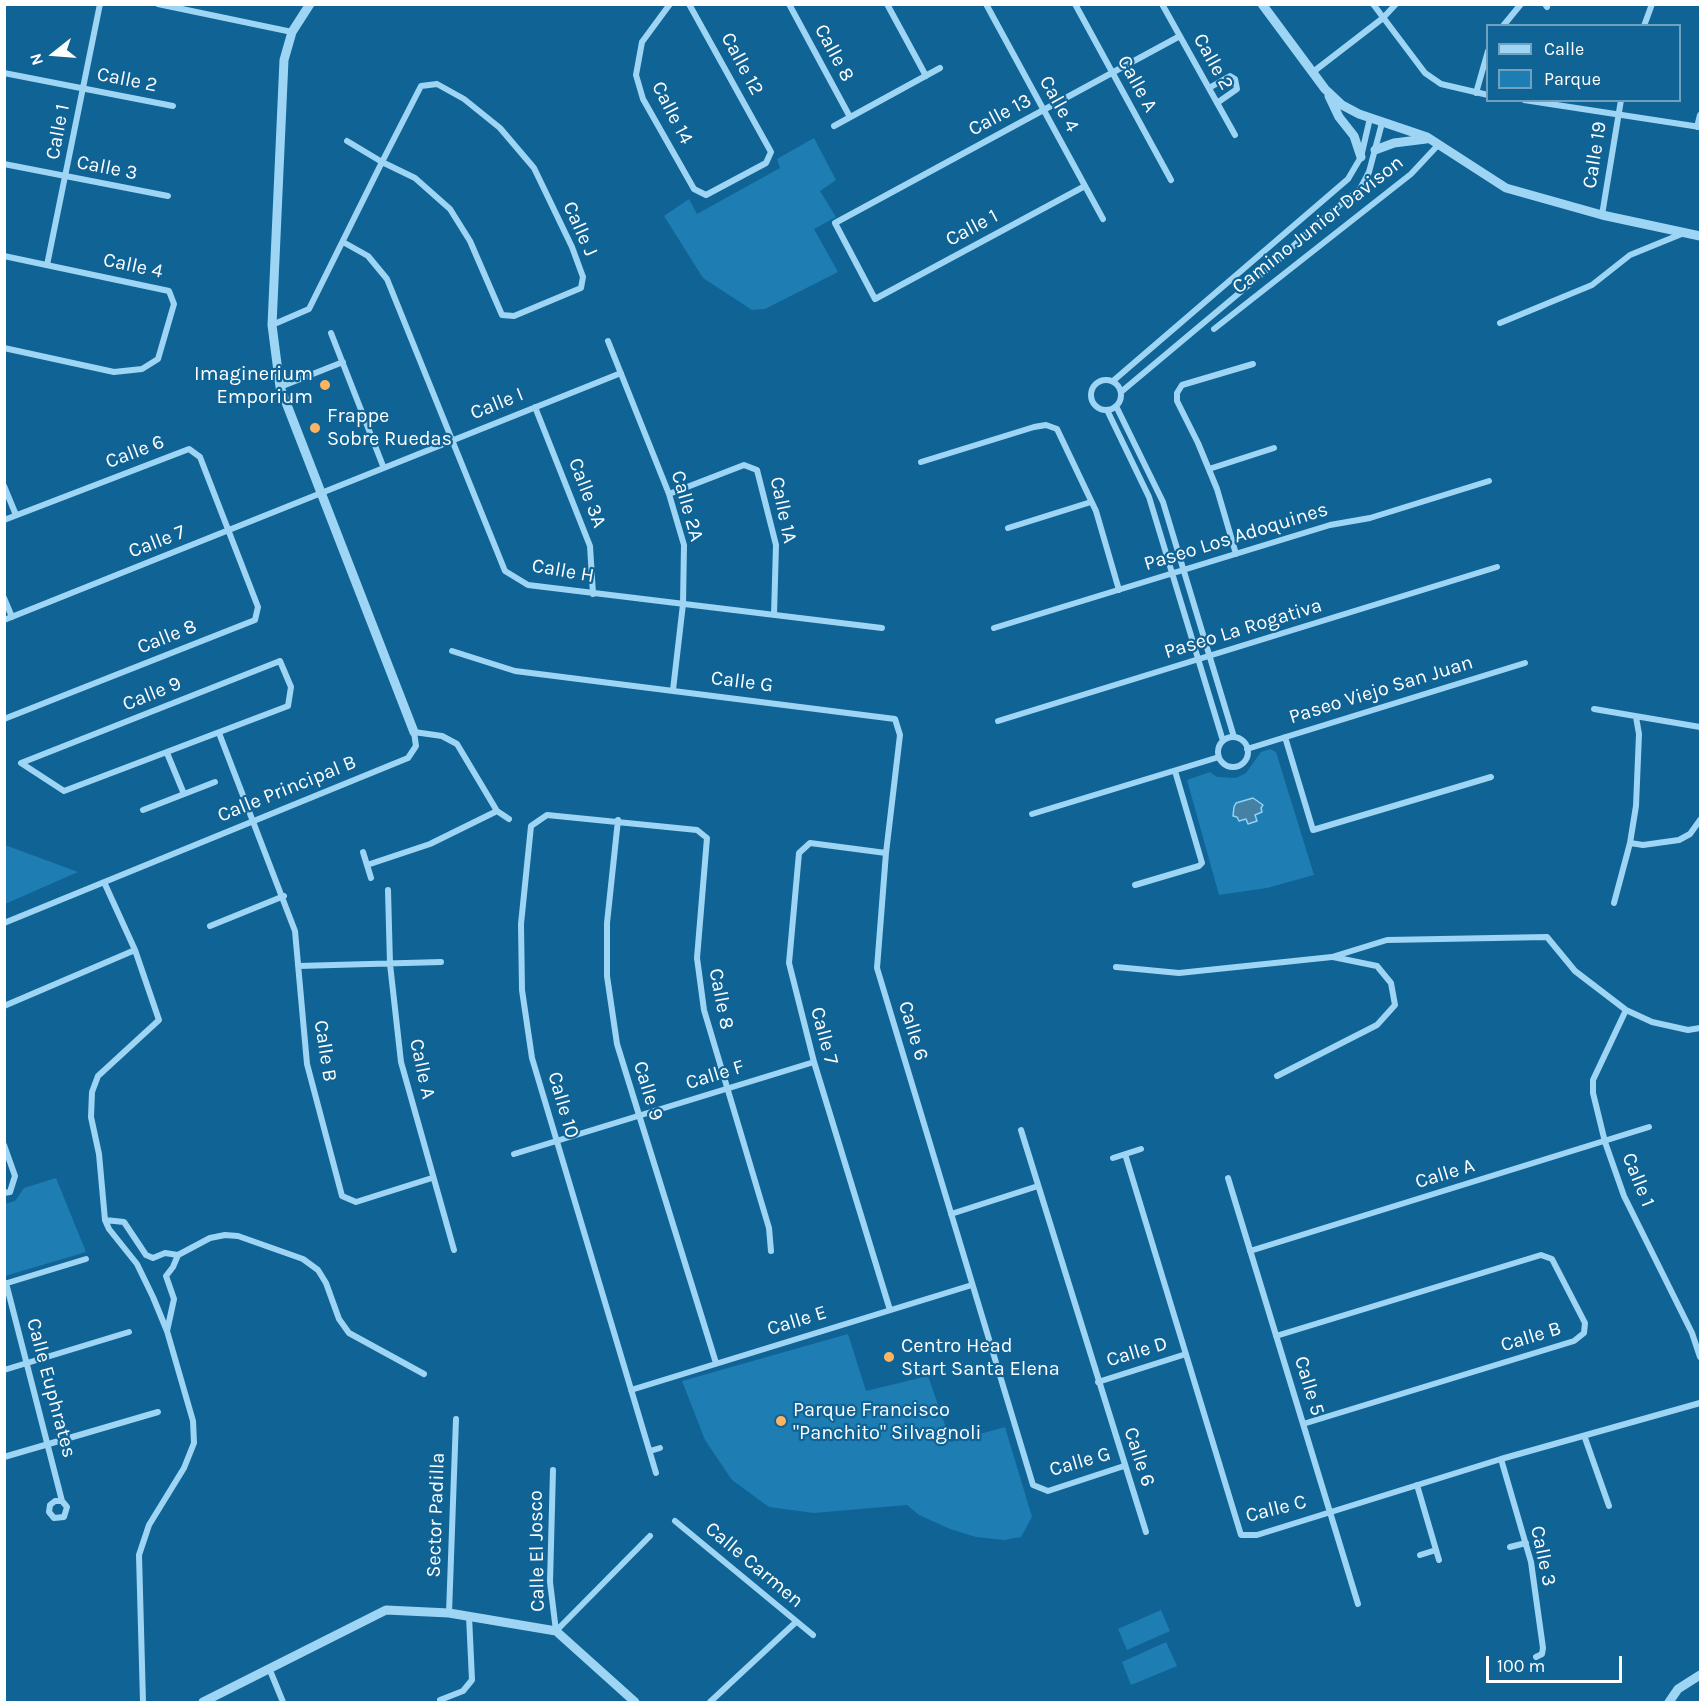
<!DOCTYPE html>
<style>
body{margin:0}
#map{position:relative;width:1705px;height:1707px;overflow:hidden;background:#106395;font-family:Karla,sans-serif}
canvas{display:block}
.frame{position:absolute;inset:0;border:6px solid #fff;pointer-events:none}
.legend{position:absolute;left:1486px;top:24px;width:195px;height:78px;box-sizing:border-box;background:#106395;border:2px solid #70a1bf;margin:0;padding:8px 10px;list-style:none;font-size:18px;color:#fff}
.legend li{display:flex;align-items:center;gap:12px;height:30px}
.legend b{width:30px;border:2px solid #70a1bf}
.north{position:absolute;left:24px;top:24px;width:60px;height:60px;-webkit-text-stroke:4px #106395;paint-order:stroke;rotate:253deg;font-size:16px;font-weight:700;line-height:24px;text-align:center;color:#fff}
.north::after{content:'';display:block;margin:auto;width:21px;height:27px;background:#fff;clip-path:polygon(50% 0,100% 100%,50% 72%,0 100%)}
.scale{position:absolute;left:1486px;top:1656px;width:136px;height:27px;box-sizing:border-box;border:3px solid #fff;border-top:0;padding-left:8px;font-size:18px;line-height:21px;white-space:nowrap;color:#fff;-webkit-text-stroke:4px #106395;paint-order:stroke}
</style>
<div id="map">
<canvas width="1705" height="1707"></canvas>
<div class="frame"></div>
<ul class="legend">
<li><b style="height:8px;background:#9ed5f4"></b>Calle</li>
<li><b style="height:16px;background:#1e7db3"></b>Parque</li>
</ul>
<div class="north">N</div>
<div class="scale">100 m</div>
</div>
<script>
const c = document.querySelector('canvas').getContext('2d');
c.lineJoin = 'round';
function paint(path, color) {
  c.fillStyle = color;
  c.fill(path, 'evenodd');
}
function poly(rows) {
  const path = new Path2D();
  for (const r of rows) {
    if (r.length === 3) {
      path.moveTo(r[0] + r[2], r[1]);
      path.arc(r[0], r[1], r[2], 0, 2 * Math.PI);
      continue;
    }
    path.moveTo(r[0], r[1]);
    for (let i = 2; i < r.length; i += 2) path.lineTo(r[i], r[i + 1]);
  }
  return path;
}
function trace(path, color, width, dash) {
  c.strokeStyle = color;
  c.lineWidth = width;
  c.lineCap = dash ? 'butt' : 'round';
  c.setLineDash(dash || []);
  c.stroke(path);
}
function label(font, color, halo, rows, align = 'center') {
  c.font = font + ' Karla,sans-serif';
  c.lineWidth = 4.5;
  c.setLineDash([]);
  c.textBaseline = 'middle';
  c.strokeStyle = halo;
  c.fillStyle = color;
  for (const [text, x, y, turn = 0] of rows) {
    c.save();
    c.translate(x, y);
    c.rotate((+turn || 0) * Math.PI / 180);
    c.textAlign = isNaN(turn) ? turn : align;
    if (halo) c.strokeText(text, 0, 0);
    c.fillText(text, 0, 0);
    c.restore();
  }
}
paint(poly([
 [814,138,836,180,820,191,836,217,814,229,838,272,765,309,752,310,703,278,664,216,689,199,697,214,780,168,777,159],
 [1270,749,1276,752,1314,875,1267,888,1219,895,1187,780,1210,772,1217,777,1236,778,1246,773,1261,752],
 [5,845,78,872,5,904],
 [56,1178,86,1252,5,1276,5,1204,15,1201,24,1188],
 [848,1334,866,1391,928,1376,951,1442,1005,1427,1032,1517,1021,1537,1004,1540,976,1537,950,1529,919,1515,907,1505,814,1513,769,1507,732,1480,705,1440,682,1381],
 [1161,1610,1170,1631,1127,1650,1118,1629],
 [1166,1642,1177,1666,1131,1685,1122,1662]
]), '#1e7db3');
const water = poly([
 [1253,798,1263,805,1261,808,1262,812,1255,815,1257,821,1248,824,1246,819,1239,821,1237,817,1233,816,1234,807,1236,803,1253,798]
]);
paint(water, '#4581a5');
trace(water, '#8fd3f7', 1.5);
trace(poly([
 [158,4,292,32],
 [670,4,642,42,636,75,643,99,694,189,706,195,766,163,771,152,689,4],
 [789,4,850,117],
 [887,4,926,76],
 [986,4,1103,219],
 [1075,4,1171,180],
 [1162,4,1235,135],
 [1373,4,1425,73,1441,84,1488,95],
 [1545,4,1547,7],
 [1503,26,1521,4],
 [1644,26,1652,4],
 [1313,72,1383,18,1396,4],
 [4,73,173,106],
 [437,84,464,99,500,128,534,168,572,247,583,277,581,288,514,316,502,315,470,241,450,209,415,178,382,162,421,86,437,84],
 [1209,88,1230,76,1235,79,1237,89,1217,103],
 [1476,93,1488,51],
 [1524,100,1700,127],
 [834,126,940,68],
 [1697,127,1700,115],
 [4,164,168,196],
 [1085,186,875,299,835,223,1180,36],
 [1602,215,1621,100],
 [343,242,368,256,387,279,505,571,528,585,882,628],
 [4,256,169,291,174,304,158,359,142,369,114,372,4,348],
 [47,265,100,4],
 [1500,323,1592,285,1630,255,1684,233],
 [272,325,309,309,382,162,347,141],
 [1214,329,1411,174,1439,144],
 [331,333,383,466],
 [608,341,669,494,684,545,683,604,673,690],
 [1106,395,15],
 [1113,381,1348,179,1361,157,1370,118],
 [280,387,343,362],
 [1121,392,1281,258,1312,228,1360,189,1369,172,1382,123],
 [1116,406,1163,502,1234,737],
 [535,407,590,546,593,594],
 [1107,410,1149,497,1223,741],
 [921,462,1034,427,1046,425,1057,429,1096,511,1119,590],
 [1209,469,1274,448],
 [4,486,16,515],
 [669,494,744,465,757,470,776,545,774,615],
 [4,520,189,449,200,457,258,607,255,620,4,719],
 [1008,528,1091,502],
 [1236,554,1217,489,1198,443,1177,401,1177,393,1182,385,1253,364],
 [4,598,12,617],
 [4,620,621,373],
 [994,628,1330,525,1370,518,1489,481],
 [452,651,515,671,895,719,900,735,886,853,877,968,1033,1485,1048,1491,1124,1466],
 [280,661,291,687,288,706,64,791,21,763,280,661],
 [1594,709,1700,727],
 [998,721,1497,567],
 [219,733,295,931,307,1064,342,1196,356,1202,432,1178],
 [1285,737,1313,830,1491,777],
 [1233,752,15],
 [1247,749,1525,663],
 [167,753,184,794],
 [143,810,215,782],
 [1032,814,1219,757],
 [618,820,607,923,607,976,617,1044,716,1363],
 [1630,843,1643,845,1679,840,1690,834,1700,820],
 [363,852,371,878],
 [886,853,810,843,799,853,789,963,814,1062,890,1310],
 [367,865,430,844,497,811],
 [104,882,135,950,159,1020,98,1076,92,1092,91,1117,99,1154,105,1220,109,1229,137,1264,153,1297,167,1331,193,1421,194,1443,184,1468,149,1525,139,1555,143,1702],
 [1135,885,1199,866,1202,863,1175,771],
 [388,890,390,964,401,1062,454,1250],
 [1614,903,1630,843,1636,806,1639,734,1636,717],
 [4,923,408,758,416,746,414,732,442,736,457,744,497,811,509,819],
 [210,926,284,896],
 [298,966,441,962],
 [1116,967,1179,973,1332,957,1387,940,1547,937,1575,971,1626,1010,1652,1022,1688,1030,1700,1028],
 [4,1006,135,950],
 [1626,1010,1593,1080,1593,1093,1605,1142,1624,1196,1692,1333,1700,1357],
 [1277,1076,1377,1025,1395,1005,1391,983,1377,966,1333,957],
 [1021,1130,1146,1532],
 [4,1145,15,1176,10,1192,4,1193],
 [514,1154,814,1062],
 [1125,1154,1241,1535,1257,1535,1501,1459,1700,1403],
 [1113,1158,1141,1149],
 [1228,1178,1358,1604],
 [951,1214,1038,1186],
 [105,1220,124,1222,146,1255,153,1258,165,1253,178,1255,210,1238,225,1235,238,1236,303,1259,318,1270,326,1283,339,1319,349,1333,424,1374],
 [1250,1251,1649,1127],
 [6,1283,62,1501,67,1507,64,1517,54,1518,49,1512,50,1505,55,1501,62,1501],
 [4,1284,86,1259],
 [167,1331,174,1299,166,1276,173,1267,178,1255],
 [1276,1336,1541,1255,1552,1259,1585,1323,1584,1333,1574,1341,1303,1424],
 [4,1370,129,1332],
 [1098,1382,1186,1354],
 [631,1390,972,1285],
 [1585,1438,1609,1506],
 [650,1451,660,1448],
 [4,1457,158,1412],
 [1501,1459,1531,1562,1543,1648,1542,1654,1536,1657],
 [553,1470,550,1582,556,1631],
 [656,1473,532,1058,522,990,521,924,531,826,547,815,697,830,707,838,697,958,704,1010,769,1228,771,1251],
 [1417,1485,1439,1560],
 [675,1521,813,1635],
 [1510,1547,1526,1543],
 [1420,1555,1436,1550],
 [449,1613,456,1419],
 [556,1631,650,1536],
 [269,1668,283,1702],
 [440,1700,463,1691,472,1680,469,1616],
 [710,1702,796,1622]
]), '#9ed5f4', 6);
trace(poly([
 [310,4,292,32,284,60,272,325,280,387,414,732],
 [1262,4,1325,89,1342,105,1359,114,1427,137,1506,188,1602,215,1700,236],
 [1329,96,1339,117,1354,136,1361,157],
 [1375,150,1394,143,1426,139],
 [203,1702,386,1610,449,1613,556,1631,635,1702],
 [1669,1702,1678,1689,1700,1675]
]), '#9ed5f4', 9);
for (const [x, y, r, color] of [
 [325,385,6,"#ffb461"],
 [315,428,6,"#ffb461"],
 [889,1357,6,"#ffb461"],
 [781,1421,6,"#ffb461"]
]) {
  const dot = new Path2D();
  dot.arc(x, y, r, 0, 2 * Math.PI);
  c.fillStyle = color;
  c.fill(dot);
  trace(dot, '#106395', 2);
}
label('20px', '#fff', '#106395', [
 ["Calle 8",834,53,62],
 ["Calle 2",1213,62,61],
 ["Calle 12",742,64,62],
 ["Calle 2",127,80,11],
 ["Calle A",1137,84,61],
 ["Calle 4",1059,104,61],
 ["Calle 14",672,113,63],
 ["Calle 13",1000,115,-28],
 ["Calle 1",58,132,-79],
 ["Calle 19",1595,155,-81],
 ["Calle 3",107,168,11],
 ["Camino Junior Davison",1318,225,-38],
 ["Calle 1",972,228,-28],
 ["Calle J",580,229,66],
 ["Calle 4",133,266,12],
 ["Calle I",497,404,-22],
 ["Calle 6",135,452,-21],
 ["Calle 3A",587,493,69],
 ["Calle 2A",687,506,74],
 ["Calle 1A",783,510,78],
 ["Paseo Los Adoquines",1236,537,-17],
 ["Calle 7",157,542,-21],
 ["Calle H",563,571,10],
 ["Paseo La Rogativa",1243,629,-17],
 ["Calle 8",167,637,-22],
 ["Calle G",742,682,7],
 ["Paseo Viejo San Juan",1381,690,-17],
 ["Calle 9",152,694,-22],
 ["Calle Principal B",287,789,-22],
 ["Calle 8",721,999,79],
 ["Calle 6",913,1031,73],
 ["Calle 7",824,1036,75],
 ["Calle B",325,1051,81],
 ["Calle A",422,1069,78],
 ["Calle F",715,1075,-17],
 ["Calle 9",648,1091,73],
 ["Calle 10",563,1105,74],
 ["Calle A",1445,1174,-17],
 ["Calle 1",1638,1180,68],
 ["Calle E",797,1321,-17],
 ["Calle B",1531,1337,-17],
 ["Calle D",1137,1352,-17],
 ["Calle 5",1309,1386,73],
 ["Calle Euphrates",51,1388,75],
 ["Calle 6",1139,1457,72],
 ["Calle G",1080,1462,-16],
 ["Calle C",1276,1509,-14],
 ["Sector Padilla",436,1515,-88],
 ["Calle El Josco",537,1551,-91],
 ["Calle 3",1543,1556,78],
 ["Calle Carmen",754,1565,40]
]);
label('20px', '#fff', '#106395', [
 ["Imaginerium",313,374,"right"],
 ["Emporium",313,397,"right"],
 ["Frappe",327,416],
 ["Sobre Ruedas",327,439],
 ["Centro Head",901,1346],
 ["Start Santa Elena",901,1369],
 ["Parque Francisco",793,1410],
 ["\"Panchito\" Silvagnoli",793,1433]
], 'left');
</script>
